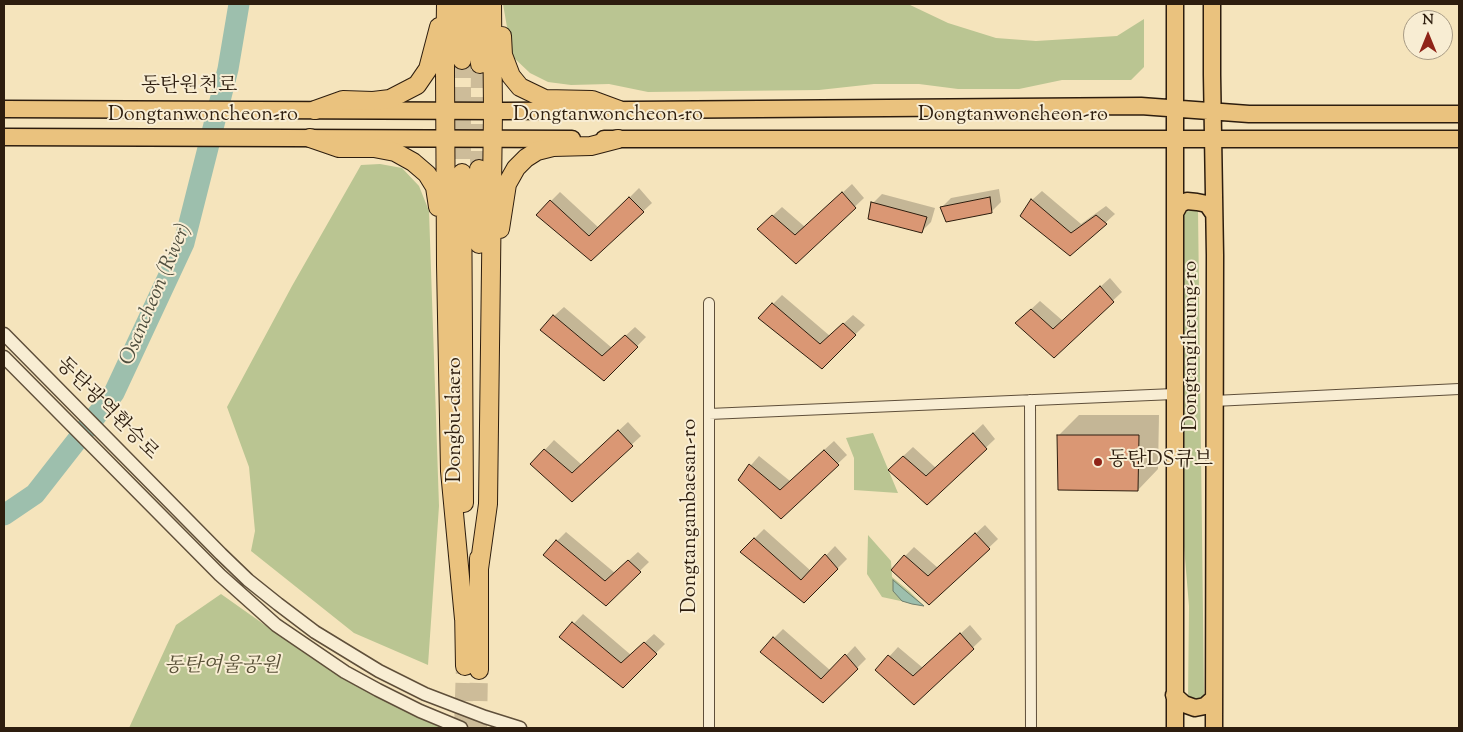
<!DOCTYPE html>
<meta charset="utf-8">
<style>
body{margin:0}
#map{position:relative;width:1463px;height:732px;overflow:hidden;background:#f5e4bc;font-family:"Sorts Mill Goudy",serif}
canvas{display:block}
.frame{position:absolute;inset:0;border:5px solid #2d1d0e;pointer-events:none}
.north{position:absolute;left:1403px;top:10px;width:50px;height:50px;box-sizing:border-box;background:#f8edd3;border:1px solid #a79a84;border-radius:50%;rotate:0deg;font-size:14px;font-weight:700;line-height:20px;text-align:center;color:#2d1d0e}
.north::after{content:'';display:block;margin:auto;width:18px;height:22px;background:#8f2418;clip-path:polygon(50% 0,100% 100%,50% 72%,0 100%)}
</style>
<div id="map">
<canvas width="1463" height="732"></canvas>
<div class="frame"></div>
<div class="north">N</div>
</div>
<script>
const c = document.querySelector('canvas').getContext('2d');
c.lineJoin = 'round';
function paint(path, color) {
  c.fillStyle = color;
  c.fill(path, 'evenodd');
}
function poly(rows) {
  const path = new Path2D();
  for (const r of rows) {
    path.moveTo(r[0], r[1]);
    for (let i = 2; i < r.length; i += 2) path.lineTo(r[i], r[i + 1]);
  }
  return path;
}
function trace(path, color, width, dash) {
  c.strokeStyle = color;
  c.lineWidth = width;
  c.lineCap = dash ? 'butt' : 'round';
  c.setLineDash(dash || []);
  c.stroke(path);
}
function label(font, color, halo, rows, align = 'center') {
  c.font = font + ' "Sorts Mill Goudy","Noto Serif KR",serif';
  c.lineWidth = 4;
  c.setLineDash([]);
  c.textBaseline = 'middle';
  c.strokeStyle = halo;
  c.fillStyle = color;
  for (const [text, x, y, turn = 0] of rows) {
    c.save();
    c.translate(x, y);
    c.rotate((+turn || 0) * Math.PI / 180);
    c.textAlign = isNaN(turn) ? turn : align;
    if (halo) c.strokeText(text, 0, 0);
    c.fillText(text, 0, 0);
    c.restore();
  }
}
paint(poly([
 [503,4,908,4,948,23,996,38,1036,41,1117,36,1144,19,1144,67,1131,80,1062,80,1019,89,958,89,919,84,874,84,819,90,648,92,609,84,571,85,548,82,530,73,512,56],
 [380,164,402,168,419,186,429,211,439,506,428,665,354,633,251,551,255,531,249,467,227,407,292,286,361,165],
 [1192,210,1198,210,1204,695,1203,700,1198,703,1188,699,1189,606,1181,511,1180,217,1186,212],
 [873,433,898,493,854,490,854,458,846,438],
 [868,535,891,561,892,577,910,592,924,606,882,597,867,574],
 [221,594,310,657,446,728,129,728,176,625]
]), '#bac592');
const water = poly([
 [893,580,907,592,924,606,912,604,902,601,893,591,893,580]
]);
paint(water, '#9dbfad');
trace(water, '#707e6d', 1);
paint(poly([
 [852,184,864,198,796,262,768,220,782,207,805,227],
 [639,188,652,203,591,259,551,201,560,192,599,228],
 [999,189,1001,202,991,212,942,207,951,198],
 [1042,191,1081,224,1106,206,1115,214,1070,255,1021,215,1032,200],
 [882,194,935,208,931,222,922,231,873,203],
 [1110,278,1122,292,1054,356,1026,314,1040,301,1063,321],
 [782,295,830,336,853,315,865,325,822,367,773,304],
 [564,307,612,348,635,327,646,337,604,380,554,316],
 [1079,415,1159,415,1158,469,1138,490,1059,435],
 [628,422,641,436,572,500,532,464,554,440,582,465],
 [983,424,995,439,927,503,899,460,913,447,936,468],
 [834,441,847,455,781,517,739,479,759,456,790,481],
 [985,525,998,539,929,604,905,556,914,547,938,568],
 [764,529,811,571,835,546,847,559,804,602,754,539],
 [566,532,615,573,638,552,649,562,606,604,557,541],
 [583,614,631,655,654,634,665,644,623,686,561,637],
 [970,625,982,639,914,703,877,670,898,647,923,668],
 [783,629,831,671,855,646,866,659,823,702,774,638]
]), '#0003');
trace(poly([
 [4,515,35,494,114,393,184,243,228,69,239,4]
]), '#9dbfad', 21);
const building = poly([
 [842,192,856,208,796,264,757,229,772,215,795,235,842,192],
 [629,197,644,212,591,261,536,215,550,200,589,236,629,197],
 [990,197,992,213,946,222,940,207,990,197],
 [1031,199,1071,233,1096,215,1107,224,1070,256,1020,216,1031,199],
 [871,202,927,217,922,233,868,219,871,202],
 [1100,286,1114,302,1054,358,1015,323,1031,309,1053,329,1100,286],
 [772,303,820,344,843,323,856,335,822,369,758,318,772,303],
 [553,315,602,356,625,335,638,347,604,381,540,330,553,315],
 [618,430,633,446,572,502,530,464,544,449,572,473,618,430],
 [973,433,987,449,927,505,888,470,903,456,926,476,973,433],
 [1057,435,1139,435,1138,491,1058,490,1057,435],
 [824,450,839,465,781,519,738,480,749,464,780,490,824,450],
 [975,533,990,549,929,605,891,570,904,555,928,576,975,533],
 [754,538,801,580,825,554,838,569,804,603,740,552,754,538],
 [556,540,605,581,628,560,641,572,606,606,543,555,556,540],
 [572,622,621,663,644,642,657,654,623,688,559,637,572,622],
 [960,633,974,649,914,705,875,670,888,655,913,676,960,633],
 [773,637,821,679,845,654,858,669,823,703,760,652,773,637]
]);
paint(building, '#da9774');
trace(building, '#2d1d0e', 1);
trace(poly([
 [462,60,462,173],
 [479,169,480,64],
 [463,728,465,666],
 [478,728,479,670]
]), '#cdbc99', 18, [18, 9]);
const minor = poly([
 [709,303,709,728],
 [1030,400,1031,728],
 [1214,401,1459,389],
 [709,414,1174,394]
]);
const tertiary = poly([
 [4,334,221,554,248,580,278,604,315,632,379,671,425,694,485,717,520,728],
 [4,357,220,575,276,625,345,672,378,690,420,711,461,728]
]);
const primary = poly([
 [1175,4,1175,728],
 [1212,4,1212,75,1215,255,1214,728],
 [4,109,505,111,1141,106,1249,114,1459,114],
 [4,137,572,139],
 [604,139,1459,139],
 [1175,213,1180,204,1187,201,1197,202,1207,204,1214,214],
 [1174,695,1184,704,1195,708,1205,706,1213,699]
]);
const trunk = poly([
 [446,4,445,70,446,265,450,471,464,619],
 [479,4,480,64],
 [502,36,503,55,511,76,520,87,545,99,592,100,619,110],
 [462,60,462,4],
 [315,110,343,100,373,101,390,99,417,85,428,69,439,27],
 [310,138,339,148,374,148,395,152,413,162,427,174,435,187,438,207],
 [479,169,479,244],
 [462,173,464,503],
 [500,229,507,184,516,168,526,158,537,151,553,147,591,146,618,139],
 [479,558,479,670],
 [479,569,488,504,493,111,492,4],
 [464,609,465,666]
]);
trace(minor, '#5f4f3a', 12);
trace(tertiary, '#5f4f3a', 15);
trace(primary, '#2d1d0e', 19);
trace(trunk, '#2d1d0e', 20);
trace(minor, '#f8edd3', 10);
trace(tertiary, '#f8edd3', 12);
trace(primary, '#eac27e', 16);
trace(trunk, '#eac27e', 18);
for (const [x, y, r, color] of [
 [1098,462,5,"#8f2418"]
]) {
  const dot = new Path2D();
  dot.arc(x, y, r, 0, 2 * Math.PI);
  c.fillStyle = color;
  c.fill(dot);
  trace(dot, '#f8edd3', 2);
}
label('20px', '#2d1d0e', '#f8edd3', [
 ["동탄원천로",189,88],
 ["Dongtanwoncheon-ro",203,117],
 ["Dongtanwoncheon-ro",608,117],
 ["Dongtanwoncheon-ro",1013,117],
 ["Dongtangiheung-ro",1193,346,-90],
 ["동탄광역환승로",106,410,45],
 ["Dongbu-daero",457,420,-90],
 ["Dongtangambaesan-ro",692,516,-90]
]);
label('20px', '#2d1d0e', '#f8edd3', [
 ["동탄DS큐브",1108,462]
], 'left');
label('italic 20px', '#574f36', '#f8edd3', [
 ["동탄여울공원",222,668]
]);
label('italic 21px', '#4f4e3e', '#f8edd3', [
 ["Osancheon (River)",157,295,-67]
]);
</script>
